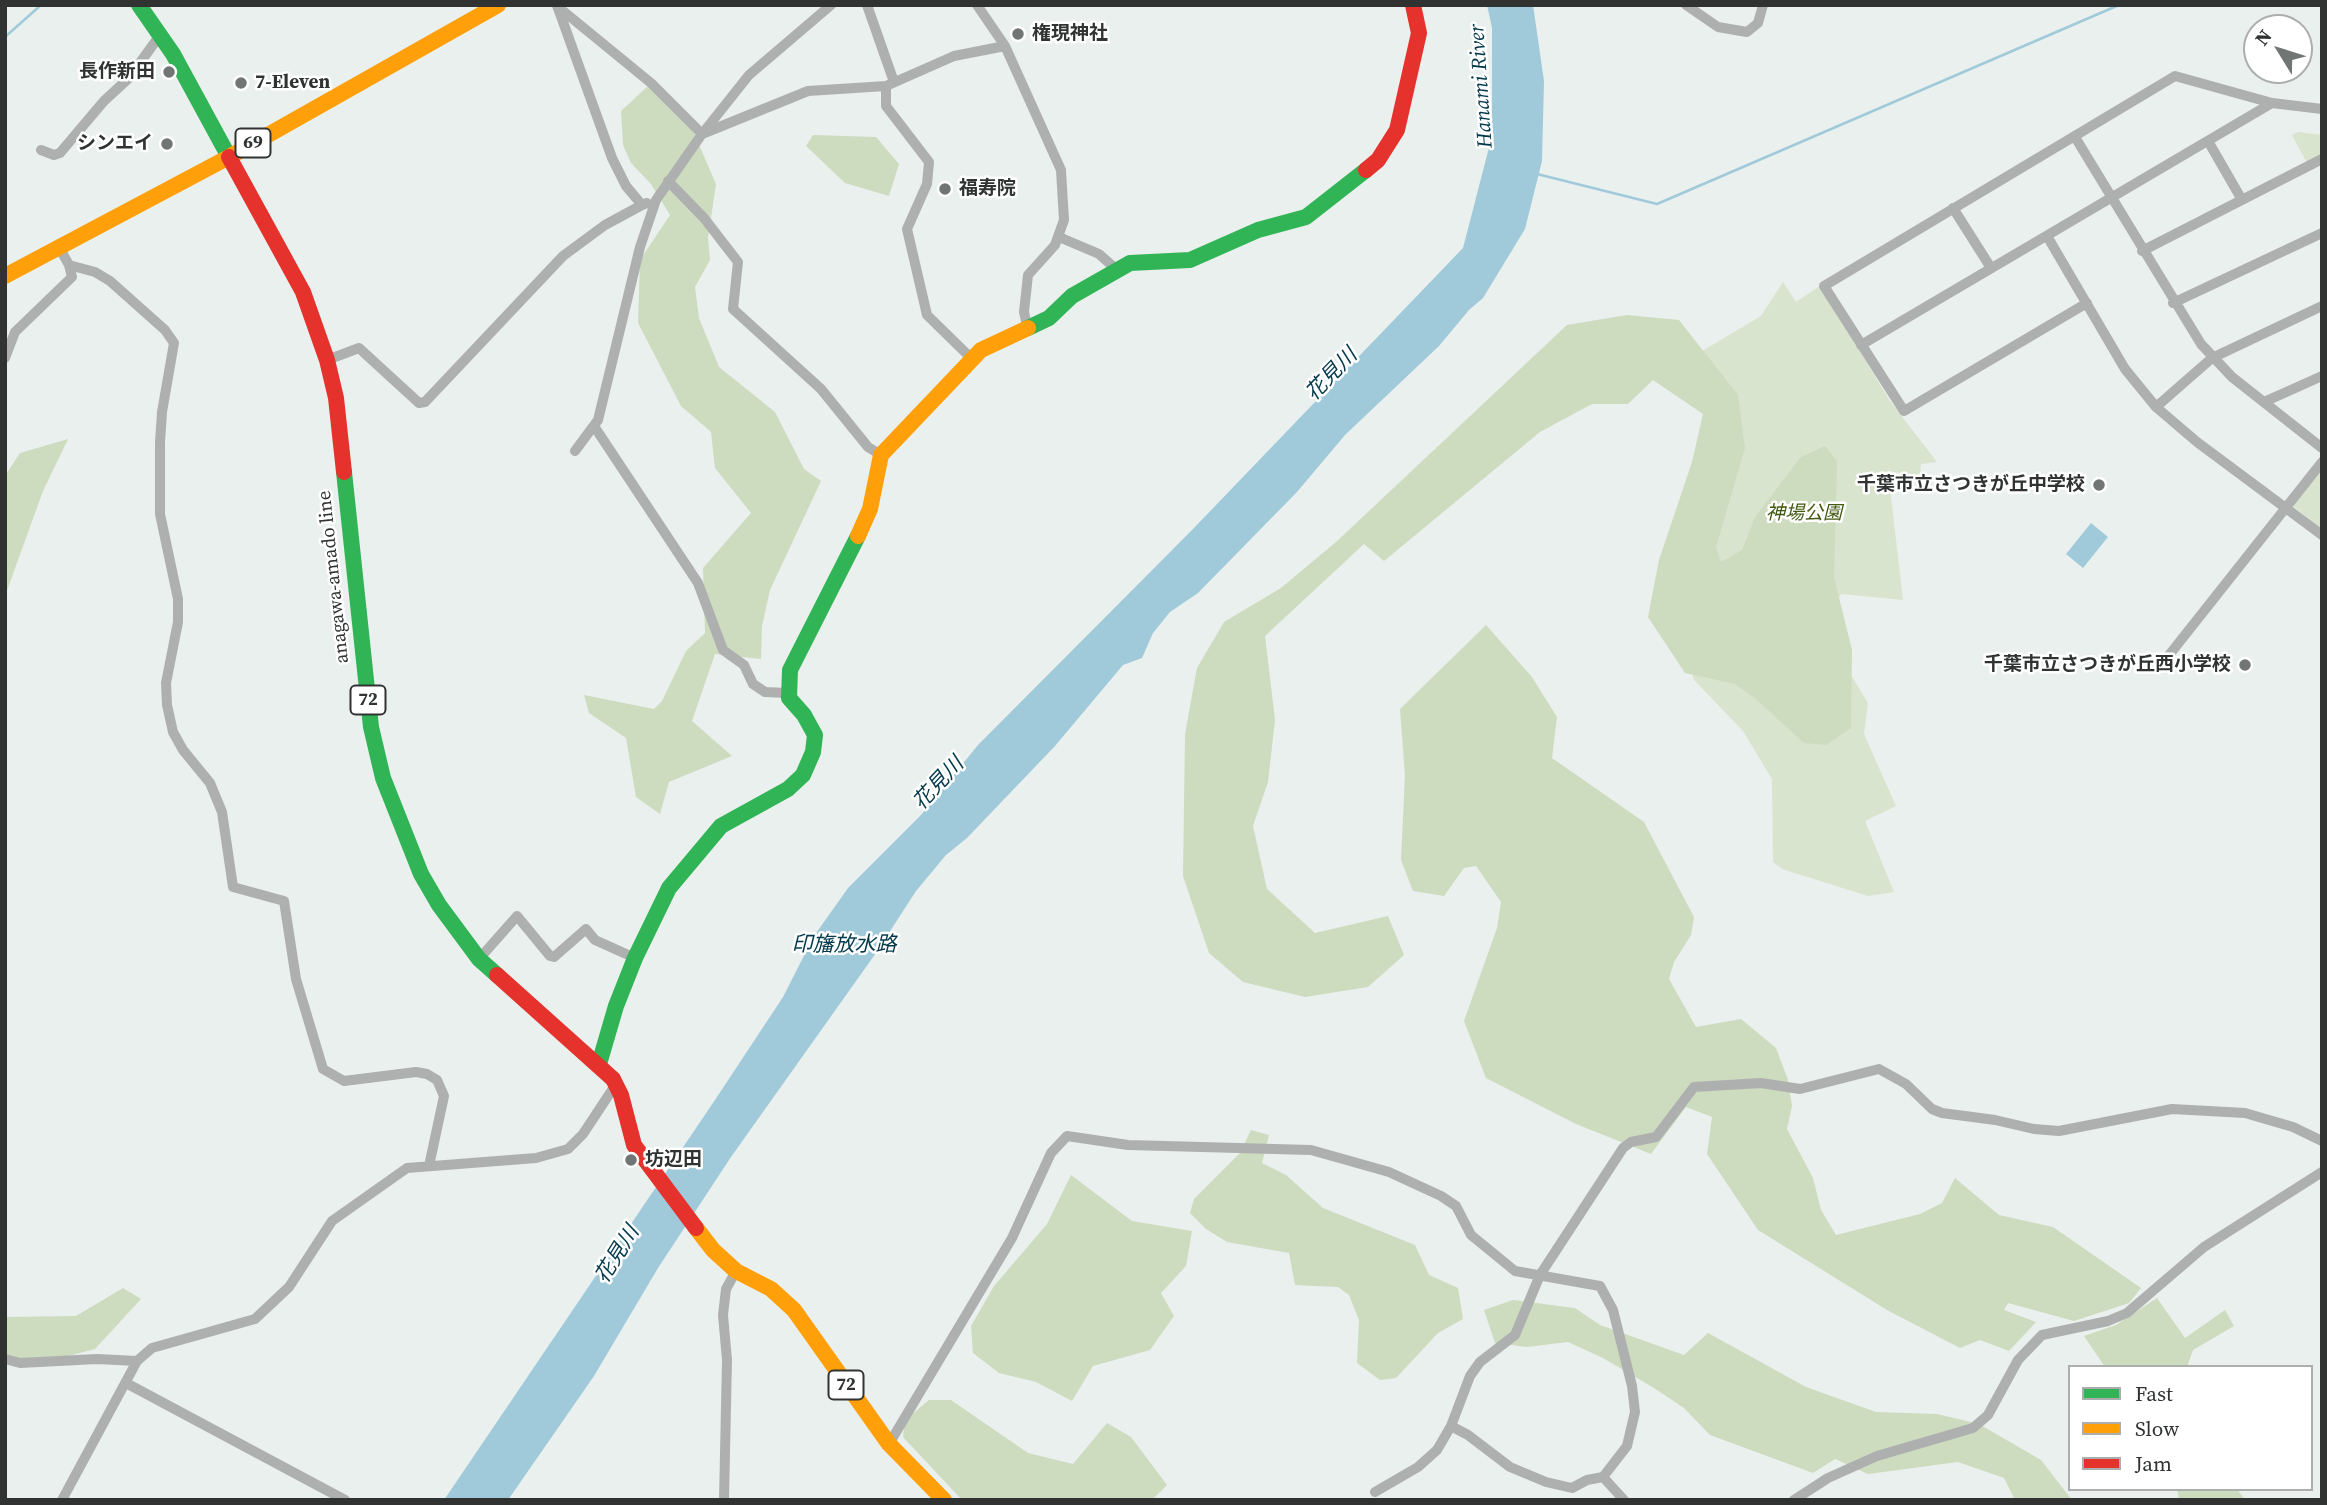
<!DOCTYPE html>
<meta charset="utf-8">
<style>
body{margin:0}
#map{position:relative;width:2327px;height:1505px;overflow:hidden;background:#eaf0ee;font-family:"Source Serif 4",serif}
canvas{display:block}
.frame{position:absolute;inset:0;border:7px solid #303332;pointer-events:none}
.legend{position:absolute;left:2068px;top:1365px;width:245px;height:126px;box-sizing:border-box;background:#fff;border:2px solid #acadad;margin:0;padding:9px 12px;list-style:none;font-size:21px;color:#303332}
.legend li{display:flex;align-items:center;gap:14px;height:35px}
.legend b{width:35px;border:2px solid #acadad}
.north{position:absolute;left:2243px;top:14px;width:70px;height:70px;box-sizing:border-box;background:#fff;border:2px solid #acadad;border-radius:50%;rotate:308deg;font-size:19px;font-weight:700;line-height:28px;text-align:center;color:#303332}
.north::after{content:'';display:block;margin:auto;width:24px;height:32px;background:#717574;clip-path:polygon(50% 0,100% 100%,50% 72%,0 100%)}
</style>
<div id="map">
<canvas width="2327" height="1505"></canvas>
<div class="frame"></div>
<ul class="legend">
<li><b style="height:9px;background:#30b455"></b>Fast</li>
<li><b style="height:9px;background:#ff9f0a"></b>Slow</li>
<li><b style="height:9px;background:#e5322d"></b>Jam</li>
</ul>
<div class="north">N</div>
</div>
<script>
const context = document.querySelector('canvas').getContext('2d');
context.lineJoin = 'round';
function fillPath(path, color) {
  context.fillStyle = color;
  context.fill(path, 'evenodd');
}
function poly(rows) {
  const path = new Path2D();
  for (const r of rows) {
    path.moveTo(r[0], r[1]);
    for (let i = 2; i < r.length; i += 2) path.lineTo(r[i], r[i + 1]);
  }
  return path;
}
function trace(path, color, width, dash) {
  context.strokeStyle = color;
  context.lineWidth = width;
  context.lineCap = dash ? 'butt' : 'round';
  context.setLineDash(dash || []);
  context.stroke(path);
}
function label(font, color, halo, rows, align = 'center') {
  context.font = font + ' "Source Serif 4","Noto Sans JP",serif';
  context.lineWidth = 5;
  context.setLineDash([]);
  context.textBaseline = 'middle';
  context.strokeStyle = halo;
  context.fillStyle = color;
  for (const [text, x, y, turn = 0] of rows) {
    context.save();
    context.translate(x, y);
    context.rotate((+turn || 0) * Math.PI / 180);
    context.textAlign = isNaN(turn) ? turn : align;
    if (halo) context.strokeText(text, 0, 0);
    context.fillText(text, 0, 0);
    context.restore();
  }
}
fillPath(poly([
 [2298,132,2322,135,2322,155,2307,163,2292,135],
 [1783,282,1796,302,1820,286,1890,401,1937,462,1921,464,1920,476,1888,471,1903,600,1841,594,1822,627,1868,703,1864,734,1896,806,1865,821,1894,892,1868,896,1782,869,1773,862,1772,779,1743,731,1694,680,1679,630,1733,456,1687,360,1761,316],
 [2322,468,2322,529,2294,507,2294,503]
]), '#d8e4ce');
fillPath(poly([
 [648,86,694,133,716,184,708,238,710,260,695,287,699,318,719,367,775,412,804,469,821,481,770,590,762,626,761,659,715,654,692,721,732,756,669,782,660,814,636,797,626,738,589,713,584,695,654,709,662,701,686,651,705,633,703,568,751,513,715,468,711,432,681,406,638,323,640,260,670,215,651,184,631,163,623,145,621,111],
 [813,135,876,137,899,164,889,196,845,183,806,146],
 [1627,315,1679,320,1738,395,1745,448,1716,547,1721,562,1742,550,1755,517,1801,457,1825,446,1837,461,1834,577,1852,650,1851,728,1826,745,1804,743,1755,698,1735,684,1685,673,1648,617,1659,560,1692,462,1703,414,1653,380,1628,404,1592,404,1540,432,1384,561,1364,544,1265,636,1275,720,1268,782,1253,826,1267,889,1315,933,1388,916,1404,955,1368,987,1305,997,1243,982,1209,953,1183,876,1185,734,1197,668,1224,622,1281,588,1336,542,1567,325],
 [68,439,43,491,5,596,5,476,20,453],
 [1486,625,1532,677,1557,717,1552,758,1644,822,1694,917,1691,935,1674,962,1669,979,1696,1027,1741,1019,1776,1048,1788,1080,1792,1106,1787,1129,1813,1178,1821,1210,1836,1235,1920,1214,1942,1203,1955,1178,1999,1215,2053,1227,2141,1288,2129,1303,2074,1321,2008,1303,2004,1310,2036,1322,2009,1351,1980,1340,1960,1348,1887,1310,1758,1230,1707,1154,1712,1117,1686,1107,1651,1154,1576,1124,1486,1078,1464,1021,1497,928,1501,902,1476,866,1464,868,1444,896,1413,891,1401,860,1405,775,1400,709],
 [1251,1130,1269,1135,1262,1163,1286,1175,1323,1208,1415,1245,1429,1275,1458,1288,1463,1319,1438,1333,1396,1378,1380,1380,1357,1363,1359,1320,1349,1295,1338,1287,1295,1285,1289,1253,1227,1242,1206,1229,1190,1213,1194,1199,1240,1153],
 [1071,1175,1132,1221,1192,1231,1186,1266,1161,1293,1174,1316,1150,1350,1093,1366,1072,1401,1036,1382,999,1373,973,1353,971,1326,994,1286,1047,1224],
 [123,1288,141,1299,95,1349,45,1362,5,1357,5,1317,76,1316],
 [2157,1298,2185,1338,2225,1310,2234,1326,2193,1350,2187,1367,2105,1367,2084,1336,2116,1325],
 [1513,1300,1575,1308,1600,1325,1684,1355,1708,1333,1806,1387,1876,1412,1937,1414,1979,1424,2041,1460,2072,1500,2015,1500,2004,1478,1958,1462,1868,1474,1835,1459,1813,1473,1710,1435,1684,1408,1654,1388,1603,1358,1568,1342,1527,1347,1495,1343,1484,1310],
 [929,1400,951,1400,1028,1453,1073,1464,1107,1423,1131,1437,1167,1485,1152,1500,962,1500,903,1437,905,1420],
 [2177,1489,2237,1489,2245,1500,2179,1500]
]), '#cddbbf');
fillPath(poly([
 [1487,5,1533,5,1544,81,1542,161,1525,229,1483,298,1469,310,1439,346,1345,435,1297,492,1198,593,1170,612,1153,633,1142,658,1123,665,1055,746,967,838,946,855,916,891,876,953,731,1157,658,1268,594,1376,508,1500,444,1500,715,1100,783,997,814,936,848,888,921,815,978,745,1192,530,1463,248,1492,136,1492,28],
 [2091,523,2108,537,2083,568,2066,554]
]), '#a0cada');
trace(poly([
 [5,37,41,5],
 [1537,174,1657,204,2119,5],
 [5,1498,8,1500]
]), '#a0cada', 2.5);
trace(poly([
 [867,5,894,82],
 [977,5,1005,46,1061,170,1064,220,1055,245,1028,275,1024,312,1027,326],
 [1686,5,1718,27,1747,32,1758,23,1763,5],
 [557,6,651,83,702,134,808,91,886,86],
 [558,8,612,158,626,186,642,205,647,203],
 [2075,137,2201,344,2232,377,2322,448],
 [2208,141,2242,200],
 [41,150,54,155,60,153,104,101,129,78,160,35],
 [668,181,704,218,738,262,733,309,821,389,868,447,881,455],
 [1953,208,1991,268],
 [2047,236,2125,369,2156,407,2197,442,2322,535],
 [1059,237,1099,254,1117,270],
 [59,247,69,265,95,272,110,281,165,330,174,343,162,412,160,442,160,514,178,599,178,622,166,683,167,705,173,732,183,750,210,783,222,812,233,887,284,901,296,979,323,1069,344,1081,416,1072,427,1074,437,1080,444,1096,429,1166],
 [2142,251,2322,159],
 [2087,303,1904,411,1824,286,2175,76,2272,103,2322,109],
 [2173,303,2322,233],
 [1861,345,2272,103],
 [5,358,15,332,72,277,69,265],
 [971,358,927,315,907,229,927,184,929,162,886,106,886,86,954,56,1005,46],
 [327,360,359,348,419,403,425,402,563,256,605,225,642,205],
 [2264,402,2322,376],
 [2156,407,2212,358,2322,306],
 [594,426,698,583,723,650,744,665,753,684,765,692,787,693],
 [575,451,598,420,640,247,656,200,702,134,749,75,831,5],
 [2162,664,2322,462],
 [479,959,517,916,550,956,554,957,586,929,595,940,635,958],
 [5,1359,20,1363,97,1359,137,1361],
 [126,1383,345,1500],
 [889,1444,1012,1238,1051,1153,1067,1136,1128,1145,1311,1150,1389,1172,1441,1196,1456,1206,1471,1235,1515,1271,1600,1286,1613,1310,1632,1386,1635,1412,1627,1446,1603,1477,1587,1480,1572,1488,1546,1482,1510,1467,1468,1435,1451,1426],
 [1603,1477,1624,1500],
 [1375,1492,1418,1467,1437,1450,1451,1426,1470,1376,1480,1362,1515,1335,1540,1275,1623,1148,1631,1142,1656,1137,1694,1087,1761,1083,1800,1089,1879,1069,1906,1084,1932,1109,1942,1113,1995,1120,2034,1129,2059,1131,2172,1109,2245,1113,2293,1127,2322,1141],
 [62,1500,137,1361,152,1348,255,1319,289,1287,332,1221,407,1168,536,1158,568,1149,583,1134,616,1084],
 [724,1500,727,1360,723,1315,726,1289,736,1271],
 [1794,1500,1828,1478,1877,1456,1973,1428,1988,1415,2018,1360,2042,1335,2108,1321,2127,1313,2204,1247,2322,1172]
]), '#aeb0b0', 10);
trace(poly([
 [139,5,173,54,229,157],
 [1028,328,1049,318,1072,296,1130,263,1190,260,1258,230,1306,217,1366,170],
 [344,472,371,727,383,778,421,874,439,905,479,959,497,975],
 [599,1064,616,1006,635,958,669,888,721,826,788,789,803,775,813,752,815,735,804,715,789,698,790,670,858,536]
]), '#30b455', 16);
trace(poly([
 [5,276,229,157,498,5],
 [858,536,870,509,881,455,981,350,1028,328],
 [696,1228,713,1250,736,1271,771,1289,794,1310,889,1444,944,1500]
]), '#ff9f0a', 16);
trace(poly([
 [229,157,303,292,327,360,336,398,344,472],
 [1366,170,1378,160,1397,130,1419,33,1413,5],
 [497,975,613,1079,621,1095,634,1145,696,1228]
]), '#e5322d', 16);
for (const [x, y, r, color] of [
 [1018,34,7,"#717574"],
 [169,72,7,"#717574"],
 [241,83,7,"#717574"],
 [167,144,7,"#717574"],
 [945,189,7,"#717574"],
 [2099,485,7,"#717574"],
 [2245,665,7,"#717574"],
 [631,1160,7,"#717574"]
]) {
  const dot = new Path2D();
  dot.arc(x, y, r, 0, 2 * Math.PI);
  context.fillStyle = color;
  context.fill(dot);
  trace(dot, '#fff', 2.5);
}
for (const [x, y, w] of [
 [253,143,35],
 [368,700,35],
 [846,1385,35]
]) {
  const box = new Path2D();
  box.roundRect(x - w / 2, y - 14.5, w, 29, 5);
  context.fillStyle = '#fff';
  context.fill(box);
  trace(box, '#303332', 2);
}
label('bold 18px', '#303332', null, [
 ["69",253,143],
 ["72",368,700],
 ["72",846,1385]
]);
label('bold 19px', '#303332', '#fff', [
 ["権現神社",1032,34],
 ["長作新田",155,72,"right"],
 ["7-Eleven",255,83],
 ["シンエイ",153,144,"right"],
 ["福寿院",959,189],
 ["千葉市立さつきが丘中学校",2085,485,"right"],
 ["千葉市立さつきが丘西小学校",2231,665,"right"],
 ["坊辺田",645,1160]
], 'left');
label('italic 19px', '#435a11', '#fff', [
 ["神場公園",1804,514]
]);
label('19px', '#303332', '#fff', [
 ["anagawa-amado line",334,577,-96]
]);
label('italic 21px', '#03394b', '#fff', [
 ["Hanami River",1482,86,-94],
 ["花見川",1332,375,-46],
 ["花見川",939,784,-47],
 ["印旛放水路",844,946],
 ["花見川",618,1255,-58]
]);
</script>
